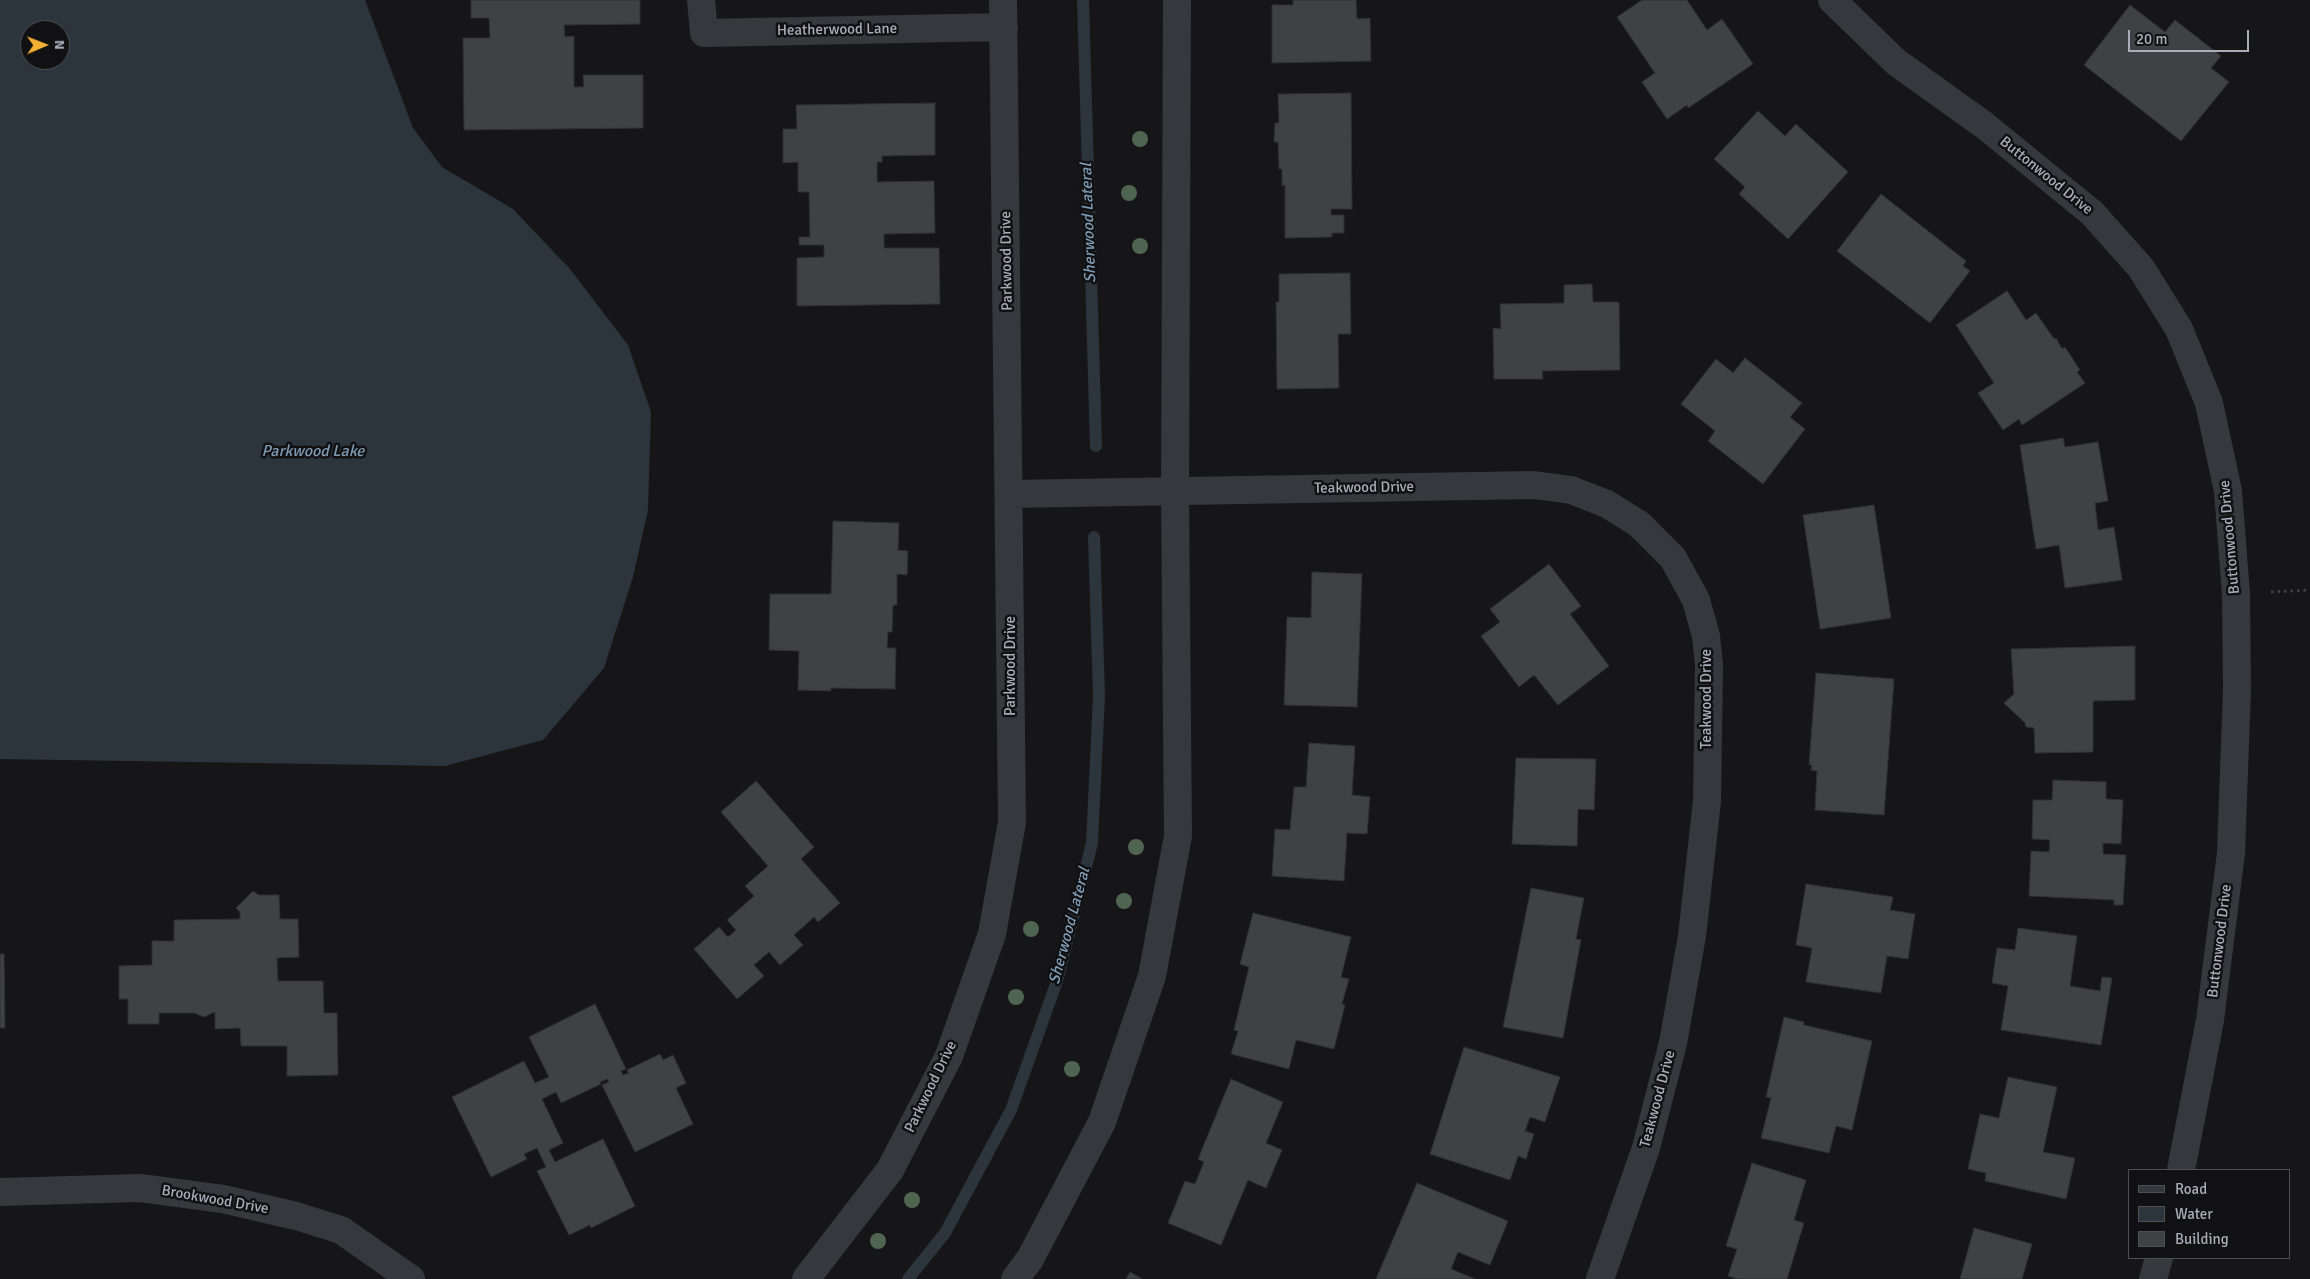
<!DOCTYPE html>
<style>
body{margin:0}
#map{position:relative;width:2310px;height:1279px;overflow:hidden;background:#161618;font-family:Signika,sans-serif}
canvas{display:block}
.legend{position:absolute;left:2128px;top:1169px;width:162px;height:90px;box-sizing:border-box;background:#111113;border:1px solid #4d4f55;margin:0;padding:6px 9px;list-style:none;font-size:15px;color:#a8adb8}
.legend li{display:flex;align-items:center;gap:10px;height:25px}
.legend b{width:25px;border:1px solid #4d4f55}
.north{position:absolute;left:20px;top:20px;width:50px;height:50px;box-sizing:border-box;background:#111113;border:1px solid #4d4f55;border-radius:50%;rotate:89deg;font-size:14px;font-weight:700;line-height:20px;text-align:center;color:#a8adb8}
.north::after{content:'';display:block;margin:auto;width:18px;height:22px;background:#f2b134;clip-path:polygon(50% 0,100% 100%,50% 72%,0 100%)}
.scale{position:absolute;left:2128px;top:30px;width:121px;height:22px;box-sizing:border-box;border:2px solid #a8adb8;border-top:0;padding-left:6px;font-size:15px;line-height:18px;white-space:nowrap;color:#a8adb8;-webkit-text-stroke:4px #111113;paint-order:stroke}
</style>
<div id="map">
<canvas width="2310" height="1279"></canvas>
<ul class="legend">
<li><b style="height:6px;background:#37383d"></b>Road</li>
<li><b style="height:14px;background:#2c353c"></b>Water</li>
<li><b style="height:14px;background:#404145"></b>Building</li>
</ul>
<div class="north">N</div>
<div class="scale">20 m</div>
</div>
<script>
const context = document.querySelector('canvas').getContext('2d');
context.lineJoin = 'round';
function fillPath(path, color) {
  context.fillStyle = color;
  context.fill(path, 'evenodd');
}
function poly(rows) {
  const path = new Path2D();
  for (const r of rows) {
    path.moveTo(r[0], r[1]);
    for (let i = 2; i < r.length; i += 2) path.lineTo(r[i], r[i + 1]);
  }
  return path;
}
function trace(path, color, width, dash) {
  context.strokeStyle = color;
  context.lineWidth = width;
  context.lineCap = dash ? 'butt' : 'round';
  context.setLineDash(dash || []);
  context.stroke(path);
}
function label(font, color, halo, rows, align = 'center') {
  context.font = font + ' Signika,sans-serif';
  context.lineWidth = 5;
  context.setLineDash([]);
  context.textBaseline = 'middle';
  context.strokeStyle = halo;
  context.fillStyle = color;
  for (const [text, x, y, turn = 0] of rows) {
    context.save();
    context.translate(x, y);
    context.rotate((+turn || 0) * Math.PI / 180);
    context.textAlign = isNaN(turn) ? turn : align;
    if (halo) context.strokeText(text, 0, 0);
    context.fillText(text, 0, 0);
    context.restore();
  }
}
fillPath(poly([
 [0,0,365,0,413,128,442,167,513,209,570,269,628,345,651,412,648,510,633,577,604,668,543,740,445,766,0,759],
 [30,30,60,30,60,60,30,60]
]), '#2c353c');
trace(poly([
 [1083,0,1096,446],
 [908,1279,945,1233,1011,1110,1057,981,1092,843,1099,696,1094,537]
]), '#2c353c', 12);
const building = poly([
 [471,0,640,0,640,24,564,25,565,37,574,36,574,87,584,87,583,75,643,75,643,128,464,130,463,38,490,38,489,18,471,18,471,0],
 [1293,0,1356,0,1357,19,1370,18,1371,61,1272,63,1272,5,1293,5,1293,0],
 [1642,0,1687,0,1707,30,1722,19,1753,64,1688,108,1687,105,1667,119,1642,82,1655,73,1617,17,1642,0],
 [2130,5,2165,32,2175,20,2221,56,2211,68,2229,82,2181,141,2084,65,2130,5],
 [1351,93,1352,209,1331,209,1331,215,1344,215,1344,233,1332,233,1332,237,1285,238,1285,185,1282,186,1282,169,1279,169,1278,142,1274,142,1275,123,1279,123,1278,94,1351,93],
 [935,103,935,155,882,156,882,162,877,162,877,182,934,181,935,233,884,234,884,248,939,248,940,304,797,306,797,258,824,257,824,245,799,245,799,237,810,237,809,192,798,192,798,162,783,163,783,129,797,129,796,105,935,103],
 [1758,111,1785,136,1796,124,1848,172,1788,239,1739,194,1745,187,1714,159,1758,111],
 [1881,194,1966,261,1963,266,1970,271,1930,323,1837,251,1881,194],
 [1350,273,1351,334,1338,334,1339,388,1277,389,1276,302,1279,302,1279,274,1350,273],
 [1592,284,1593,302,1619,302,1620,370,1542,371,1543,379,1494,379,1493,328,1501,329,1500,304,1564,303,1564,285,1592,284],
 [2007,291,2026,320,2036,313,2054,339,2056,338,2062,349,2065,347,2080,370,2077,372,2085,383,2022,425,2019,419,2003,430,1978,393,1994,383,1956,325,2007,291],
 [1745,358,1802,403,1790,417,1805,429,1763,484,1708,441,1715,431,1681,404,1716,359,1733,373,1745,358],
 [2063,438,2065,447,2098,442,2108,501,2095,503,2098,530,2114,527,2122,580,2065,588,2059,545,2036,549,2020,445,2063,438],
 [1874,505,1891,618,1820,629,1803,515,1874,505],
 [833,521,899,523,898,550,908,551,907,575,897,574,897,605,893,605,892,632,888,632,887,648,896,648,895,689,831,688,831,691,798,690,799,651,769,650,770,594,831,594,833,521],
 [1549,564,1581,606,1570,614,1609,666,1558,705,1534,675,1519,687,1481,636,1500,622,1490,609,1549,564],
 [1312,572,1362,574,1357,707,1284,705,1287,617,1311,618,1312,572],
 [2135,646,2135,700,2093,701,2093,752,2035,753,2034,728,2026,727,2025,723,2004,703,2014,694,2011,649,2135,646],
 [1816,673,1894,679,1884,815,1815,810,1817,771,1811,770,1812,765,1809,765,1816,673],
 [1309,743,1355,746,1352,795,1370,797,1367,834,1347,833,1344,881,1272,876,1275,829,1290,830,1294,787,1306,787,1309,743],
 [1516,758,1596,759,1594,810,1578,809,1577,846,1512,844,1516,758],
 [2053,780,2106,782,2106,799,2123,800,2121,844,2103,843,2103,854,2126,855,2123,905,2114,905,2114,900,2029,896,2031,851,2049,852,2050,840,2032,839,2033,800,2052,800,2053,780],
 [756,781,814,847,801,859,840,903,818,922,814,917,794,935,803,945,780,965,769,952,754,965,764,976,737,999,694,949,719,927,728,937,736,930,727,920,754,896,745,886,768,866,721,812,756,781],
 [1806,884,1893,897,1890,910,1915,914,1908,959,1887,956,1881,993,1806,982,1812,948,1796,945,1806,884],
 [1531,888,1584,898,1576,939,1581,940,1563,1038,1503,1027,1531,888],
 [253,891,259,895,279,895,280,919,298,919,299,957,277,958,278,981,323,981,324,1013,337,1013,338,1075,287,1076,287,1046,241,1046,240,1028,215,1029,215,1012,204,1017,194,1013,159,1013,159,1024,128,1024,128,999,119,999,119,966,152,965,152,941,174,941,174,920,240,919,240,912,236,908,253,891],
 [1253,913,1351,937,1341,977,1349,979,1342,1004,1345,1005,1334,1049,1296,1040,1289,1069,1231,1054,1238,1031,1234,1030,1249,967,1240,964,1253,913],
 [2018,928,2077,936,2070,986,2100,991,2102,977,2112,978,2101,1045,2001,1030,2008,986,1992,983,1997,948,2015,950,2018,928],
 [0,954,4,954,5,1028,0,1028,0,954],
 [595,1004,626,1069,621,1071,623,1075,629,1073,627,1070,660,1054,663,1060,673,1055,686,1083,676,1088,693,1124,635,1152,602,1085,609,1082,607,1079,600,1082,601,1084,561,1103,556,1092,542,1099,563,1143,549,1150,555,1162,603,1139,635,1206,591,1228,590,1225,569,1235,537,1171,546,1167,537,1148,524,1154,527,1159,491,1177,452,1097,524,1061,535,1083,549,1077,529,1037,595,1004],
 [1784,1017,1804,1022,1804,1025,1872,1041,1852,1130,1836,1126,1829,1153,1761,1138,1771,1098,1766,1097,1784,1017],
 [1464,1047,1560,1077,1545,1122,1530,1117,1525,1131,1534,1134,1526,1159,1518,1156,1510,1180,1430,1154,1464,1047],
 [2008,1077,2057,1087,2043,1152,2075,1158,2066,1199,1985,1181,1986,1173,1968,1169,1980,1114,1999,1118,2008,1077],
 [1231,1079,1283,1102,1266,1143,1282,1150,1266,1188,1248,1180,1221,1245,1168,1223,1185,1181,1195,1184,1204,1162,1198,1159,1231,1079],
 [1752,1163,1806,1180,1794,1220,1804,1223,1787,1279,1737,1279,1728,1276,1737,1249,1726,1246,1752,1163],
 [1417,1183,1508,1221,1490,1265,1458,1252,1451,1269,1475,1279,1376,1279,1417,1183],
 [1974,1228,2032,1244,2022,1279,1960,1279,1974,1228],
 [1130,1272,1142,1279,1126,1279,1130,1272]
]);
fillPath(building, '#404145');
trace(building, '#303034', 1);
trace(poly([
 [2271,592,2310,590]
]), '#3d3f44', 3, [2.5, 4]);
trace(poly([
 [701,0,704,33,1004,27],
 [1832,0,1896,62,1984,125,2092,213,2141,268,2179,329,2209,403,2228,491,2236,594,2237,689,2231,853,2210,1020,2181,1170],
 [1010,494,1534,485,1571,490,1607,504,1639,524,1673,558,1696,600,1706,636,1709,665,1707,801,1692,936,1673,1043,1646,1148,1600,1279],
 [0,1192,140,1188,223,1199,296,1216,341,1230,411,1279],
 [806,1279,890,1170,949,1056,992,934,1012,822,1003,0],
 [1015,1279,1030,1259,1102,1122,1152,976,1178,836,1175,492,1177,0],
 [2153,1279,2159,1258]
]), '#37383d', 28);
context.fillStyle = '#506452';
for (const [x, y] of [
 [1140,139],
 [1129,193],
 [1140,246],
 [1136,847],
 [1124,901],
 [1031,929],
 [1016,997],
 [1072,1069],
 [912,1200],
 [878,1241]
]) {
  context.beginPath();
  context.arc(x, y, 8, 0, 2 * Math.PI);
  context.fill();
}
label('15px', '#a8adb8', '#111113', [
 ["Heatherwood Lane",837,30,-1],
 ["Buttonwood Drive",2046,176,39],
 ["Parkwood Drive",1007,261,-91],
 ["Teakwood Drive",1364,488,-1],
 ["Buttonwood Drive",2230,537,-95],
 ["Parkwood Drive",1011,666,-90],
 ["Teakwood Drive",1707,699,-90],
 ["Buttonwood Drive",2220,941,-83],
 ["Parkwood Drive",931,1087,-64],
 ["Teakwood Drive",1658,1099,-75],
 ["Brookwood Drive",215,1200,10]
]);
label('italic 16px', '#7f9bb3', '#111113', [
 ["Sherwood Lateral",1089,223,-92],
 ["Parkwood Lake",313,452],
 ["Sherwood Lateral",1070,926,-75]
]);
</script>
